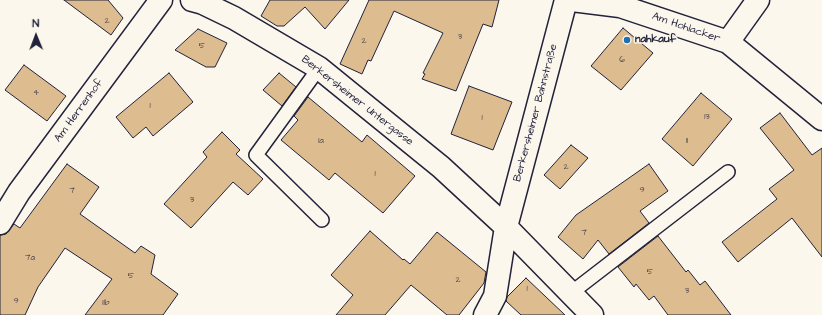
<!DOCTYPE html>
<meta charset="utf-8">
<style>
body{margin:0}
#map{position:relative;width:822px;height:315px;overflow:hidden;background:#fbf7ec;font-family:"Architects Daughter",sans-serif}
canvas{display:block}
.north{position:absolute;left:16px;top:16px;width:40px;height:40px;-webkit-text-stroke:3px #fbf7ec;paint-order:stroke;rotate:359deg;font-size:11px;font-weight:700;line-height:16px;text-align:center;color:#22223b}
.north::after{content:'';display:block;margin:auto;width:14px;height:18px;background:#22223b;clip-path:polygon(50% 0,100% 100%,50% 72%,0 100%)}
</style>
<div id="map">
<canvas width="822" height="315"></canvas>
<div class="north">N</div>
</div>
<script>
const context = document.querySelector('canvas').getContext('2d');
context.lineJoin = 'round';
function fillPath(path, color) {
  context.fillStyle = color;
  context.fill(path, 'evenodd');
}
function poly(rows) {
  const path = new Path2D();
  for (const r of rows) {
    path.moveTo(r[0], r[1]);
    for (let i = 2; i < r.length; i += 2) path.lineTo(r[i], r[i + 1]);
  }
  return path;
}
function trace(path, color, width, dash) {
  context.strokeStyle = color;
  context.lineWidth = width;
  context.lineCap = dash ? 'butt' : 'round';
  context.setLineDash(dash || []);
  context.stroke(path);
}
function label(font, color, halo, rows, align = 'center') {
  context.font = font + ' "Architects Daughter",sans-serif';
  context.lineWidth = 3;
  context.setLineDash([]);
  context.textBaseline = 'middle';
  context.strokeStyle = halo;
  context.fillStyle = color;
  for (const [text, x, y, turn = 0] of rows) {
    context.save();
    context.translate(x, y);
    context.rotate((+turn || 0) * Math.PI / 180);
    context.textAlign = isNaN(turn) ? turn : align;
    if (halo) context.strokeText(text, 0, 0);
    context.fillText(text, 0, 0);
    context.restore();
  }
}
const building = poly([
 [64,0,108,0,123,18,111,35,64,0],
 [270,0,349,0,325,29,305,7,284,26,277,26,261,16,270,0],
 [369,0,499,0,492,27,483,24,456,91,422,79,425,74,423,73,443,33,394,11,371,61,368,60,362,74,340,64,369,0],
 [623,28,653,53,621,90,591,66,623,28],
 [198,29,227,43,215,67,206,67,175,50,198,29],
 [24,65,66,96,47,121,5,90,24,65],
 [169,73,193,102,153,136,146,127,133,138,116,117,169,73],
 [279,73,296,87,282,106,263,90,279,73],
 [469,86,512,102,493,150,451,134,469,86],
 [701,93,732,119,693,166,662,139,701,93],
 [308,97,362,142,367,135,415,176,383,213,335,173,329,180,281,140,298,120,294,116,308,97],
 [780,113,812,155,822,148,822,257,792,218,738,262,722,242,777,199,769,189,794,170,760,128,780,113],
 [222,132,240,150,236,154,263,179,248,195,233,182,191,228,164,204,207,157,203,152,222,132],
 [571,145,588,158,560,189,544,175,571,145],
 [67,164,99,187,80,214,135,253,141,246,155,255,151,274,178,294,163,315,85,315,112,279,65,248,38,287,25,315,0,315,0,235,6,234,14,224,20,228,67,164],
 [649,164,668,191,640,211,649,223,609,254,598,240,583,259,558,237,576,215,649,164],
 [370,231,403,260,404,259,410,264,437,232,486,272,484,283,459,315,447,315,411,285,385,315,336,315,353,295,331,275,370,231],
 [658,236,686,272,688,270,700,285,705,281,731,315,668,315,654,296,649,300,636,284,634,287,618,267,658,236],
 [526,278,565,315,521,315,506,301,507,297,526,278]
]);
fillPath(building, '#ddbc8f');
trace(building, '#22223b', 1);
const lane = poly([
 [319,68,256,155,322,220],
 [571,293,728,172]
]);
const street = poly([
 [192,0,203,3,234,18,319,68,441,167,506,227,592,315],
 [572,0,620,6,728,42,822,119],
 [728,42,758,0],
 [0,223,19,192,161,0],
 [485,315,495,296,506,227,566,0]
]);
trace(lane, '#22223b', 16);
trace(street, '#22223b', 25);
trace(lane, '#fbf7ec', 13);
trace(street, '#fbf7ec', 22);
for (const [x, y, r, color] of [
 [627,40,4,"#1f6fb2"]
]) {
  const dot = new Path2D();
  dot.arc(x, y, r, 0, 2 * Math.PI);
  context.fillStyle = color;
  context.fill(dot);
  trace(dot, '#fbf7ec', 1.5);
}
label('9px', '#514850', null, [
 ["2",107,21],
 ["3",460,37],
 ["2",364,41],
 ["5",202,46],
 ["6",622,60],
 ["4",36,93],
 ["1",150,106],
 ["13",707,117],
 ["1",482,118],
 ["1a",321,141],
 ["11",687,141],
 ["2",566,167],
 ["1",375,174],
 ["9",642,190],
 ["7",72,191],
 ["3",192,200],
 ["7",584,233],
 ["7a",30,258],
 ["5",650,272],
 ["5",131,276],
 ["2",458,280],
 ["1",527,289],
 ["3",687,291],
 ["9",16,301],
 ["11b",106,303]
]);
label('11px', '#22223b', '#fbf7ec', [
 ["Am Hohlacker",686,28,19],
 ["Berkersheimer Untergasse",357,101,38],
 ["Am Herrenhof",79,111,-54],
 ["Berkersheimer Bahnstraße",536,113,-75]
]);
label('bold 11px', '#22223b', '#fbf7ec', [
 ["nahkauf",635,40]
], 'left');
</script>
